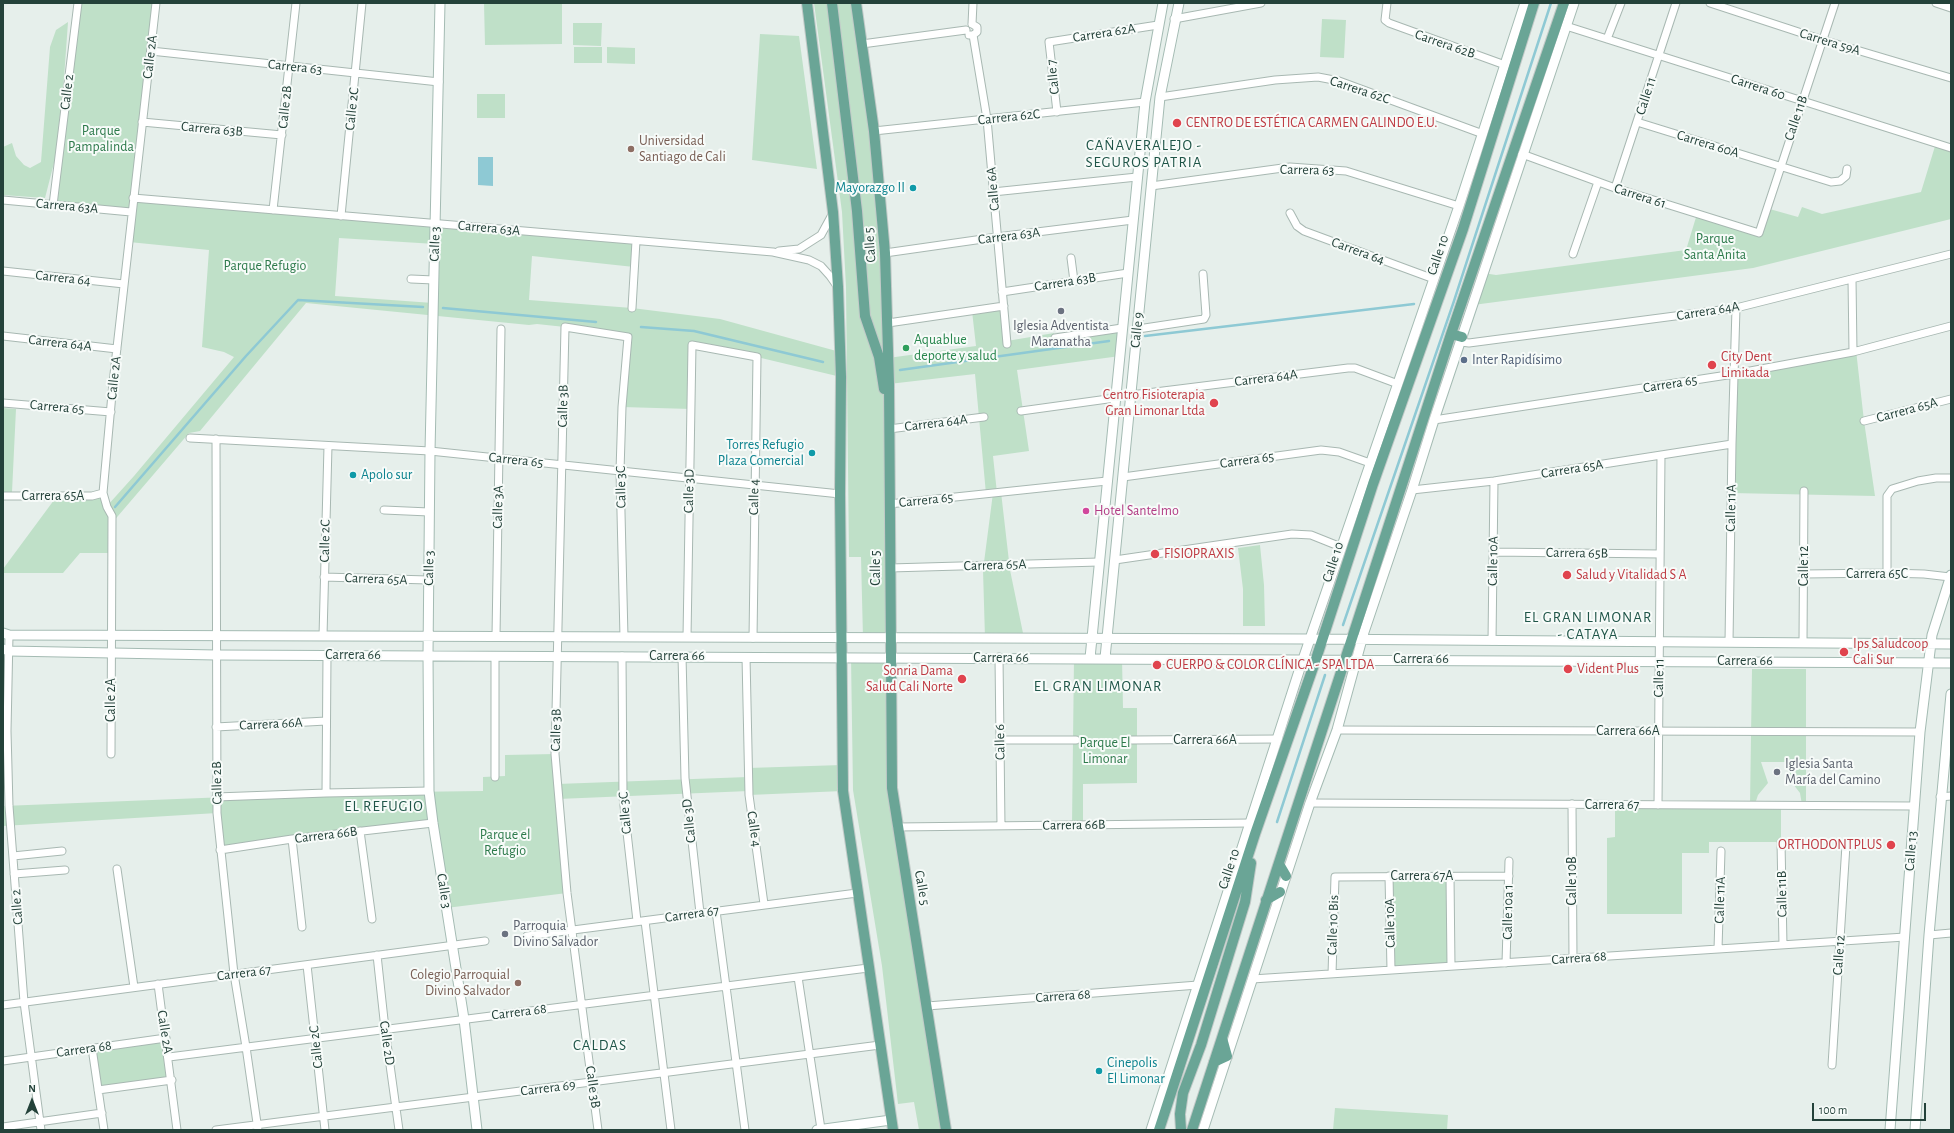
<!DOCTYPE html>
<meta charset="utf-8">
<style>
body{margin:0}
#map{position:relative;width:1954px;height:1133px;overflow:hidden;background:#e6efeb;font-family:"Alegreya Sans",sans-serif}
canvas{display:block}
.frame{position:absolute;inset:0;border:4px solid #24423a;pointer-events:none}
.north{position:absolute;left:12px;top:1081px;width:40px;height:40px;-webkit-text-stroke:3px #f7fbf9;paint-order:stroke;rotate:0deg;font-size:11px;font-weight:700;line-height:16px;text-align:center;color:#24423a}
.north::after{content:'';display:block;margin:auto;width:14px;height:18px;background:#24423a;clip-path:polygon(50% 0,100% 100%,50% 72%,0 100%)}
.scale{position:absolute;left:1812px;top:1103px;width:114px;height:18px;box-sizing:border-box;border:2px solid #24423a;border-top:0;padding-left:5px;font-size:12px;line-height:14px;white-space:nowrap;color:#24423a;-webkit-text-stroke:3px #f7fbf9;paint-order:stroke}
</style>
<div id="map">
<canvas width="1954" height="1133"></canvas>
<div class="frame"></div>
<div class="north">N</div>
<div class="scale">100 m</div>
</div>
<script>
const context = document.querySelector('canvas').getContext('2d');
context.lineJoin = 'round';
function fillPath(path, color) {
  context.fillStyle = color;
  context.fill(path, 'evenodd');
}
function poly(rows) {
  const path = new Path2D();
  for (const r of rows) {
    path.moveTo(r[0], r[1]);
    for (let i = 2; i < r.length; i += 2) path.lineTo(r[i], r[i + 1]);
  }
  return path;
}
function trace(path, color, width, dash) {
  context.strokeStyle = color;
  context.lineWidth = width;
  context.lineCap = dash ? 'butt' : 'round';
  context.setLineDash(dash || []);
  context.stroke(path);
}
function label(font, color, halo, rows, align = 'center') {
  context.font = font + ' "Alegreya Sans",sans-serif';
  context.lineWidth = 4;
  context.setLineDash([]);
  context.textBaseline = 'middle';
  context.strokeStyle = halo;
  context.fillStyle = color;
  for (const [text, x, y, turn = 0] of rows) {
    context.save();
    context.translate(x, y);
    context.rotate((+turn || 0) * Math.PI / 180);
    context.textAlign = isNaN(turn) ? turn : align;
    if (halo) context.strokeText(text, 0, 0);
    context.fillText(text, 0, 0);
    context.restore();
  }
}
fillPath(poly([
 [78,3,156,3,133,198,636,241,634,267,532,256,529,300,632,308,720,319,840,352,841,377,757,357,692,345,691,409,622,407,628,337,565,327,537,324,529,325,306,303,200,431,189,433,112,523,111,553,80,553,63,573,3,573,3,569,57,496,103,493,107,506,134,476,234,357,224,352,202,347,209,250,129,242,131,212,53,205],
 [339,238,435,244,433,303,335,296],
 [484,3,562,3,562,44,485,45],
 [814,3,856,3,874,131,888,358,976,346,972,311,1004,306,1007,341,1054,333,1055,338,1122,328,1120,356,1017,370,1029,451,993,456,997,493,1001,492,1010,570,1024,638,985,638,983,570,993,493,986,494,975,374,889,384,890,638,863,638,861,557,849,557,846,287,842,212],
 [1322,19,1346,20,1344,58,1320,57],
 [68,22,64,78,55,159,45,198,3,195,3,147,12,143,16,156,24,165,30,168,41,162,50,47,56,30],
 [573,23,602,23,601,46,573,45],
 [760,34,799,36,817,169,752,160],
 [574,47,602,47,602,63,574,63],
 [607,47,635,48,635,64,607,63],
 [477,94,505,94,505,118,477,118],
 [1936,143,1951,148,1951,219,1753,268,1473,305,1483,273,1496,275,1686,250,1697,214,1759,233,1766,208,1798,217,1802,207,1822,214,1921,192],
 [1856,350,1864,421,1875,496,1731,493,1734,374],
 [3,408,16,409,12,492,3,492],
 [1260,545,1264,585,1265,626,1243,626,1243,589,1238,548],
 [851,657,890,657,892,788,946,1130,919,1130,914,1102,898,1104,882,966,853,790],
 [1074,658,1122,658,1123,708,1137,708,1137,783,1083,784,1083,825,1072,825],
 [1752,669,1806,669,1806,805,1802,805,1800,793,1793,784,1785,762,1761,762,1768,783,1758,795,1755,804,1781,804,1781,842,1709,842,1709,853,1682,853,1682,914,1607,914,1607,838,1615,837,1615,805,1750,805],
 [555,754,557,784,748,777,748,768,842,765,843,791,749,795,749,791,558,799,567,893,446,908,433,823,220,850,217,813,3,826,3,806,326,793,483,791,483,777,505,776,505,755],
 [1389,876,1450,876,1451,966,1391,970],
 [166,1038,172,1080,98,1090,92,1048],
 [1335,1108,1448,1115,1447,1130,1333,1130]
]), '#bfe0c8');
fillPath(poly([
 [478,157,493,157,493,186,478,185]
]), '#8ec9d4');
trace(poly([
 [443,308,596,322],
 [641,327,694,331,823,362],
 [1145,336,1414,304],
 [900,370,1109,341],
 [115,507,246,356,298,300,423,307],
 [1343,625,1454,301,1551,3],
 [1277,822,1325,675]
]), '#8ec9d4', 2.5);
const street = poly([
 [1387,3,1385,20,1389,23,1505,65],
 [1710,3,1823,40,1951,78],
 [1936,3,1951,8],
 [1174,19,1261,3],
 [972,24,973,3],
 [1566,26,1951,148],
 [969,35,973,35,977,32,977,27,972,24],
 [973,35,987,119,1007,344],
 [1607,39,1621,3],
 [862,44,966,30],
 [151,51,439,82],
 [1160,97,1275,80,1318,77,1339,81,1483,134],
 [1057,112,1049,42,1158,25],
 [142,122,282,135],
 [1637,122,1831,182,1840,181,1846,176,1847,169],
 [874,131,1145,102],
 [1522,154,1615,188,1759,233,1835,3],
 [1151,186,1290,167,1346,171,1459,206],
 [1615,188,1676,3],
 [993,192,1137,177],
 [133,198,773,252,809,260,821,266,830,276,837,286],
 [3,200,131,212],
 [53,205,78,3],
 [273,210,296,3],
 [1290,213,1297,226,1304,231,1434,279],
 [341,216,362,3],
 [779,251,799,249,821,235,833,213],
 [885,253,997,237,1133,220],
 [1573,254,1598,182],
 [1071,258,1074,281],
 [3,271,124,284],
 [411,279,434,280],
 [1852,279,1853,352],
 [1002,292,1128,273],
 [632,308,636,241],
 [888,323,1004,306],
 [1138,329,1204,319,1206,315,1203,274],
 [3,336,117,349],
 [1055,338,1122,328],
 [1461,342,1469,343,1736,308,1951,254],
 [1131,395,1348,368,1355,368,1398,384],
 [3,403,111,412],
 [1021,411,1115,398],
 [1434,420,1734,374,1853,352,1951,326],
 [1864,421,1951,399],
 [889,429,984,417],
 [190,438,430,451,840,494],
 [216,439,217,813,234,974,246,1047,258,1130],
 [1123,477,1321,450,1339,452,1370,463],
 [1412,490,1494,481,1732,444],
 [3,496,92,496,103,493],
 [889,504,1107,481],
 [384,510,429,512],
 [1493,552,1660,554],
 [1115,560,1292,534,1311,535,1341,547],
 [890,568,1099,562],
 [1887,573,1887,496,1892,489,1918,481,1936,478,1951,478],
 [1804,574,1887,573,1924,574,1950,577],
 [324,577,428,580],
 [9,635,7,731,9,806,24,1002,41,1130],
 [323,636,328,446],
 [496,636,501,329],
 [687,637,692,345,757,357,753,638],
 [1492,641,1494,481],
 [1729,642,1732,444,1736,308],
 [1803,642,1804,491],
 [622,656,623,797,637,921],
 [682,656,685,778,700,913],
 [746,657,749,795,764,904],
 [999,657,1001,826],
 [216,727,326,721],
 [1337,730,1920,732],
 [1000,740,1076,740],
 [1132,740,1278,739],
 [111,754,112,516,107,507,103,493,113,383,156,3],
 [495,777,495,656],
 [326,793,327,655],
 [216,797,326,793,429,791],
 [1940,797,1951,796],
 [1310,803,1914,806],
 [1572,804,1573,959],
 [1658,805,1661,455],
 [897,827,1250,823],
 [360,831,372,919],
 [292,839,302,927],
 [1781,842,1783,945],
 [220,850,292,839,433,823],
 [13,856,62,851],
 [117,869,134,987],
 [14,874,65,870],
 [1389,876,1391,970],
 [1450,876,1451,966],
 [716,911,745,1130],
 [645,921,671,1130],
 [1929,935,1951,933],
 [527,936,857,893],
 [1718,949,1721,851],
 [377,955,385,1029,399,1130],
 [1506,963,1509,861],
 [307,965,325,1130],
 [1332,974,1335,877,1509,876],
 [798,977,821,1129],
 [1252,979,1905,937],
 [158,984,177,1130],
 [3,1005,485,941],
 [927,1006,1198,985],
 [92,1048,104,1130],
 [169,1057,868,968],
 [3,1061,166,1038],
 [1832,1065,1846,845],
 [98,1090,172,1080],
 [3,1127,102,1113],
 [216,1130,880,1045],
 [598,1130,567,893,555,754,565,327,628,337,622,407,620,471,624,637]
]);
const secondary = poly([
 [440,3,430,451,428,655,429,791,433,823,464,1019,477,1130],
 [3,633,9,635,1311,639,1951,644],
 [3,649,9,651,216,655,1951,663],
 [1090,658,1145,102,1163,3],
 [1105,658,1160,97,1179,3],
 [817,1130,891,1120],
 [1151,1130,1300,668,1459,206,1525,3],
 [1203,1130,1310,803,1337,730,1364,632,1412,490,1434,420,1574,3],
 [1890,1130,1920,732,1932,635,1951,575],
 [1915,1130,1929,935,1951,694]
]);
const primary = poly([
 [807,3,833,212,838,287,841,377,840,494,843,791,893,1130],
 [832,3,857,211,865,316,879,357,884,389],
 [856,3,874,131,885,253,889,384,892,788,946,1130],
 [1451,334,1462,337],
 [1279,864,1286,876],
 [1266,900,1280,892],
 [1214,1062,1227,1056,1222,1038],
 [1159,1130,1255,834,1316,659,1373,484,1463,229,1534,3],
 [1181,1130,1180,1114,1183,1093,1201,1045,1245,902,1251,863],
 [1192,1130,1451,334,1564,3]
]);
trace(street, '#a8b8b2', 9);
trace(secondary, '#a4bbb3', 11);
trace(primary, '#c2cac8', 12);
trace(street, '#fff', 7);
trace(secondary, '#fff', 9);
trace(primary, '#6aa596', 10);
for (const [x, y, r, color] of [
 [1177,123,5,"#e0444e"],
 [631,149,4,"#8d6e63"],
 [913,188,4,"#0f9aa8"],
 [1061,311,4,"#6b7280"],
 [906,348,4,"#2e9e5b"],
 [1464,360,4,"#5c6f8a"],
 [1712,365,5,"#e0444e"],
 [1214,403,5,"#e0444e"],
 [812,453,4,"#0f9aa8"],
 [353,475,4,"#0f9aa8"],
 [1086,511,4,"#d1479c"],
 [1155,554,5,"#e0444e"],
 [1567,575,5,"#e0444e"],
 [1844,652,5,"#e0444e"],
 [1157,665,5,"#e0444e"],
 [1568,669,5,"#e0444e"],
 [962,679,5,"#e0444e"],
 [1777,772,4,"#6b7280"],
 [1891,845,5,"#e0444e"],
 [505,934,4,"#6b7280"],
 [518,983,4,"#8d6e63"],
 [1099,1071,4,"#0f9aa8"]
]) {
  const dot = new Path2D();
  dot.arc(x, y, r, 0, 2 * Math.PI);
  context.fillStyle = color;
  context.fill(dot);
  trace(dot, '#f7fbf9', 1.5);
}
label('14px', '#24423a', '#f7fbf9', [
 ["Carrera 62A",1104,33,-9],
 ["Carrera 59A",1830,42,17],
 ["Carrera 62B",1445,44,19],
 ["Calle 2A",150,57,-83],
 ["Carrera 63",295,67,6],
 ["Calle 7",1053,77,-96],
 ["Carrera 60",1758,87,18],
 ["Carrera 62C",1360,90,18],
 ["Calle 2",67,92,-83],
 ["Calle 11",1646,96,-72],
 ["Calle 2B",285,107,-84],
 ["Calle 2C",352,109,-84],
 ["Carrera 62C",1009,117,-6],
 ["Calle 11B",1796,118,-71],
 ["Carrera 63B",212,129,5],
 ["Carrera 60A",1708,144,17],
 ["Carrera 63",1307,170,1],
 ["Calle 6A",993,189,-95],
 ["Carrera 61",1640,196,18],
 ["Carrera 63A",67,206,5],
 ["Carrera 63A",489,228,5],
 ["Carrera 63A",1009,236,-7],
 ["Calle 3",435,244,-88],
 ["Calle 5",870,245,-94],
 ["Carrera 64",1358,251,20],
 ["Calle 10",1438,255,-71],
 ["Carrera 64",63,278,6],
 ["Carrera 63B",1065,282,-9],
 ["Carrera 64A",1708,311,-9],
 ["Calle 9",1137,330,-84],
 ["Carrera 64A",60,343,6],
 ["Calle 2A",114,378,-84],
 ["Carrera 64A",1266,378,-7],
 ["Carrera 65",1670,384,-9],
 ["Calle 3B",563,406,-89],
 ["Carrera 65",57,407,5],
 ["Carrera 65A",1907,410,-15],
 ["Carrera 64A",936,423,-7],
 ["Carrera 65",516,460,6],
 ["Carrera 65",1247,460,-8],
 ["Carrera 65A",1572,469,-9],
 ["Calle 3C",621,487,-91],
 ["Calle 3D",689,491,-89],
 ["Carrera 65A",53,496],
 ["Calle 4",754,497,-89],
 ["Carrera 65",926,500,-6],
 ["Calle 3A",498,507,-89],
 ["Calle 11A",1731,508,-89],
 ["Calle 2C",325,541,-89],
 ["Carrera 65B",1577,553,1],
 ["Calle 10A",1493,561,-89],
 ["Calle 10",1333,562,-72],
 ["Carrera 65A",995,565,-2],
 ["Calle 12",1804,566,-90],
 ["Calle 3",429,568,-89],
 ["Calle 5",876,568,-90],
 ["Carrera 65C",1877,574],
 ["Carrera 65A",376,579,2],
 ["Carrera 66",353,655],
 ["Carrera 66",677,656],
 ["Carrera 66",1001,658],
 ["Carrera 66",1421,659],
 ["Carrera 66",1745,661],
 ["Calle 11",1659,678,-89],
 ["Calle 2A",111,700,-90],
 ["Carrera 66A",271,724,-3],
 ["Calle 3B",556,730,-89],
 ["Carrera 66A",1628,731],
 ["Carrera 66A",1205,740],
 ["Calle 6",1000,742,-91],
 ["Calle 2B",217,783,-91],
 ["Carrera 67",1612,805],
 ["Calle 3C",625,813,-95],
 ["Calle 3D",689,821,-96],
 ["Carrera 66B",1074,825,-1],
 ["Calle 4",754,829,82],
 ["Carrera 66B",326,835,-7],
 ["Calle 13",1911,851,-86],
 ["Calle 10",1229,869,-72],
 ["Carrera 67A",1422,876],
 ["Calle 10B",1572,881,-90],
 ["Calle 5",922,888,80],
 ["Calle 3",444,891,81],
 ["Calle 11B",1782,894,-91],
 ["Calle 11A",1720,900,-88],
 ["Calle 2",17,907,-94],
 ["Calle 10a 1",1508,912,-89],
 ["Carrera 67",692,914,-8],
 ["Calle 10A",1390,923,-91],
 ["Calle 10 Bis",1333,925,-88],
 ["Calle 12",1839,955,-86],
 ["Carrera 68",1579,958,-4],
 ["Carrera 67",244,973,-7],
 ["Carrera 68",1063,996,-4],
 ["Carrera 68",519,1012,-7],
 ["Calle 2A",165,1032,81],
 ["Calle 2D",387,1043,82],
 ["Calle 2C",316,1047,-96],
 ["Carrera 68",84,1049,-8],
 ["Calle 3B",593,1087,82],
 ["Carrera 69",548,1088,-7]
]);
label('14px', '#be3a42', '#f7fbf9', [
 ["CENTRO DE ESTÉTICA CARMEN GALINDO E.U.",1186,123],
 ["City Dent",1721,357],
 ["Limitada",1721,373],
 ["Centro Fisioterapia",1205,395,"right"],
 ["Gran Limonar Ltda",1205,411,"right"],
 ["FISIOPRAXIS",1164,554],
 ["Salud y Vitalidad S A",1576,575],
 ["Ips Saludcoop",1853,644],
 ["Cali Sur",1853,660],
 ["CUERPO & COLOR CLÍNICA - SPA LTDA",1166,665],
 ["Vident Plus",1577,669],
 ["Sonria Dama",953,671,"right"],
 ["Salud Cali Norte",953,687,"right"],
 ["ORTHODONTPLUS",1882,845,"right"]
], 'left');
label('14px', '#2d7a4b', '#f7fbf9', [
 ["Parque",101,131],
 ["Pampalinda",101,147],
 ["Parque",1715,239],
 ["Santa Anita",1715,255],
 ["Parque Refugio",265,266],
 ["Parque El",1105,743],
 ["Limonar",1105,759],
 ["Parque el",505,835],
 ["Refugio",505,851]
]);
label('14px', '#785e54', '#f7fbf9', [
 ["Universidad",639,141],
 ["Santiago de Cali",639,157],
 ["Colegio Parroquial",510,975,"right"],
 ["Divino Salvador",510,991,"right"]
], 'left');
label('14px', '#0d838f', '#f7fbf9', [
 ["Mayorazgo II",905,188],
 ["Torres Refugio",804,445],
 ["Plaza Comercial",804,461],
 ["Apolo sur",361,475,"left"],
 ["Cinepolis",1107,1063,"left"],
 ["El Limonar",1107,1079,"left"]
], 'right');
label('14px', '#5b616d', '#f7fbf9', [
 ["Iglesia Adventista",1061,326,"center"],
 ["Maranatha",1061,342,"center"],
 ["Iglesia Santa",1785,764],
 ["María del Camino",1785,780],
 ["Parroquia",513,926],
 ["Divino Salvador",513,942]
], 'left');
label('14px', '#27864d', '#f7fbf9', [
 ["Aquablue",914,340],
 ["deporte y salud",914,356]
], 'left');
label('14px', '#4e5e75', '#f7fbf9', [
 ["Inter Rapidísimo",1472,360]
], 'left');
label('14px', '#b23c85', '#f7fbf9', [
 ["Hotel Santelmo",1094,511]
], 'left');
context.letterSpacing = '1px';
label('15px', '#1f5548', '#f7fbf9', [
 ["CAÑAVERALEJO -",1144,145],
 ["SEGUROS PATRIA",1144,162],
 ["EL GRAN LIMONAR",1588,617],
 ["- CATAYA",1588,634],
 ["EL GRAN LIMONAR",1098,686],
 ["EL REFUGIO",384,806],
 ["CALDAS",600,1045]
]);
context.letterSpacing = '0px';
</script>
